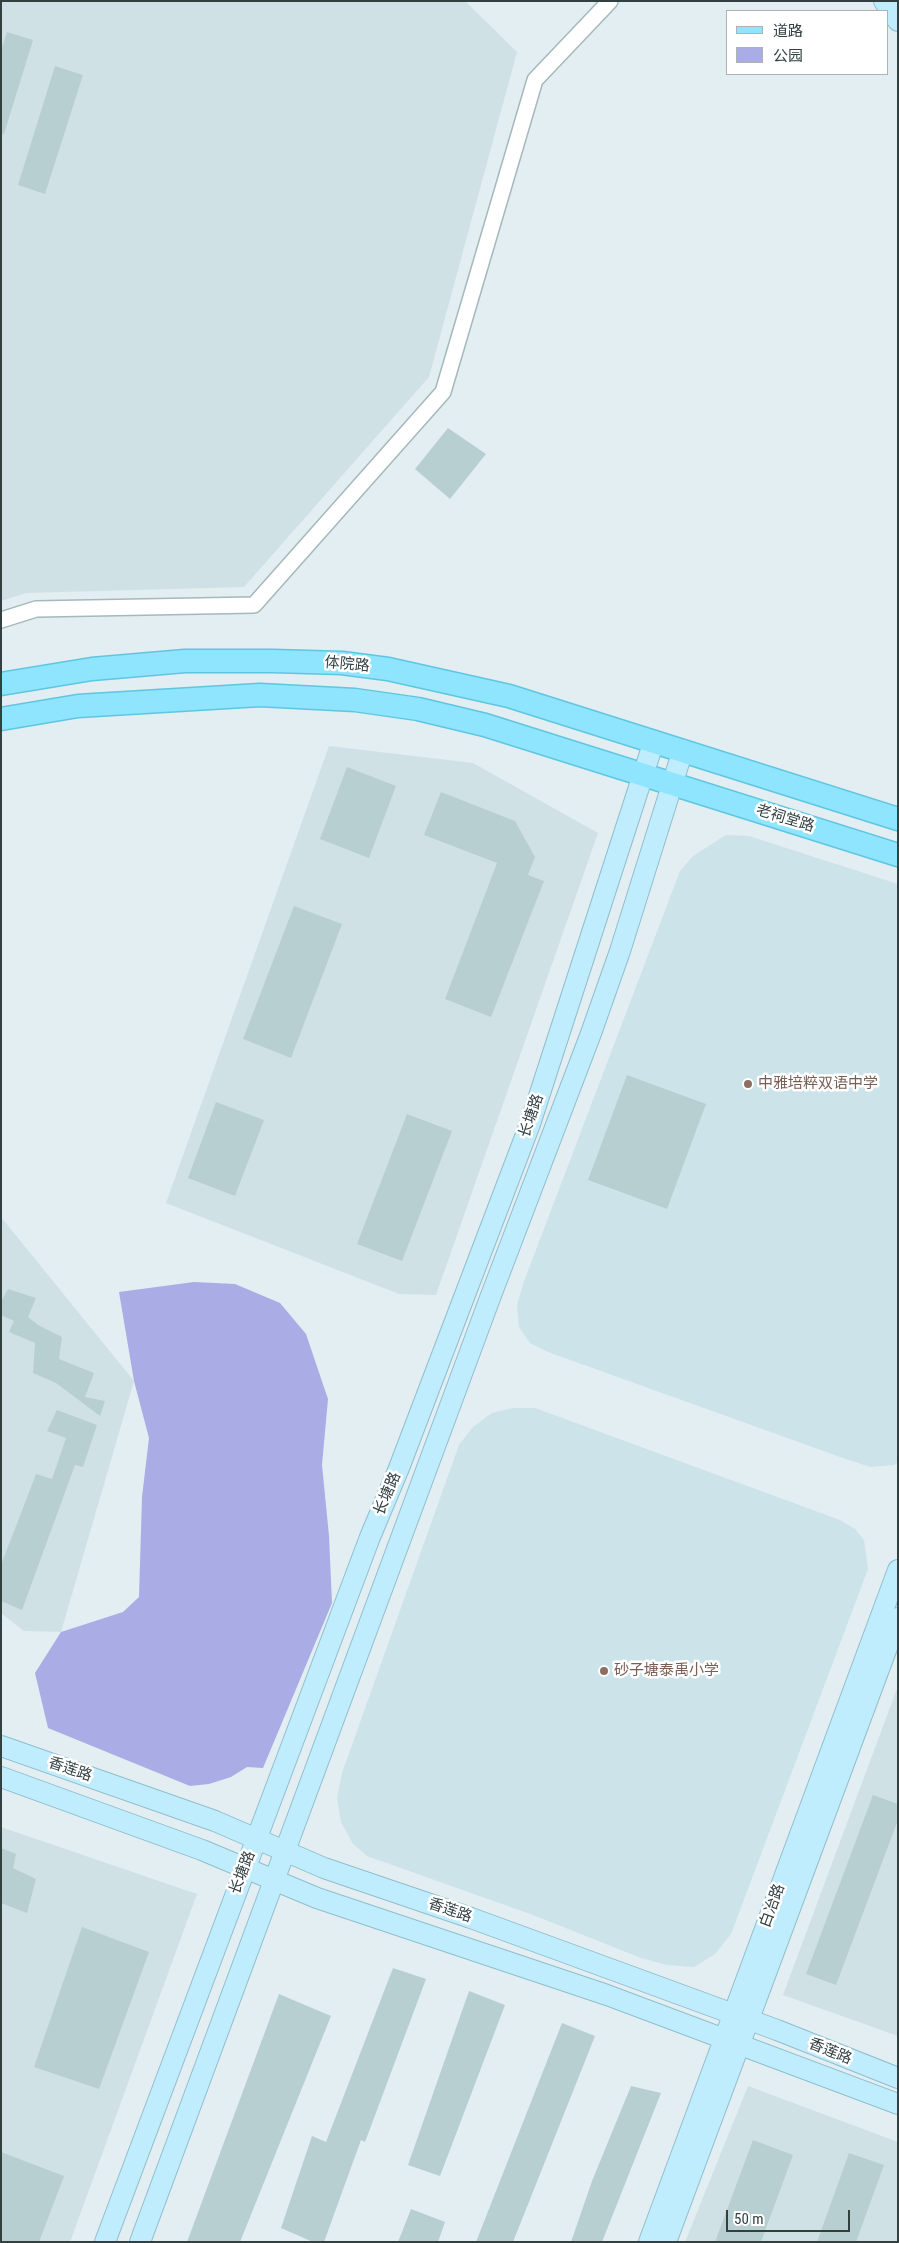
<!DOCTYPE html>
<meta charset="utf-8">
<style>
body{margin:0}
#map{position:relative;width:899px;height:2243px;overflow:hidden;background:#e2eef1;font-family:"Roboto Condensed","Noto Sans SC",sans-serif}
canvas{display:block}
.frame{position:absolute;inset:0;border:2px solid #334042;pointer-events:none}
.legend{position:absolute;left:726px;top:10px;width:162px;height:65px;box-sizing:border-box;background:#fff;border:1px solid #adb3b3;margin:0;padding:6px 9px;list-style:none;font-size:15px;color:#334042}
.legend li{display:flex;align-items:center;gap:10px;height:25px}
.legend b{width:25px;border:1px solid #adb3b3}
.scale{position:absolute;left:726px;top:2210px;width:124px;height:22px;box-sizing:border-box;border:2px solid #334042;border-top:0;padding-left:6px;font-size:15px;line-height:18px;white-space:nowrap;color:#334042;-webkit-text-stroke:4px #fff;paint-order:stroke}
</style>
<div id="map">
<canvas width="899" height="2243"></canvas>
<div class="frame"></div>
<ul class="legend">
<li><b style="height:6px;background:#8fe4fe"></b>道路</li>
<li><b style="height:14px;background:#aaace6"></b>公园</li>
</ul>
<div class="scale">50 m</div>
</div>
<script>
const context = document.querySelector('canvas').getContext('2d');
context.lineJoin = 'round';
function fillPath(path, color) {
  context.fillStyle = color;
  context.fill(path, 'evenodd');
}
function poly(rows) {
  const path = new Path2D();
  for (const r of rows) {
    path.moveTo(r[0], r[1]);
    for (let i = 2; i < r.length; i += 2) path.lineTo(r[i], r[i + 1]);
  }
  return path;
}
function trace(path, color, width, dash) {
  context.strokeStyle = color;
  context.lineWidth = width;
  context.lineCap = dash ? 'butt' : 'round';
  context.setLineDash(dash || []);
  context.stroke(path);
}
function label(font, color, halo, rows, align = 'center') {
  context.font = font + ' "Roboto Condensed","Noto Sans SC",sans-serif';
  context.lineWidth = 5;
  context.setLineDash([]);
  context.textBaseline = 'middle';
  context.strokeStyle = halo;
  context.fillStyle = color;
  for (const [text, x, y, turn = 0] of rows) {
    context.save();
    context.translate(x, y);
    context.rotate((+turn || 0) * Math.PI / 180);
    context.textAlign = isNaN(turn) ? turn : align;
    if (halo) context.strokeText(text, 0, 0);
    context.fillText(text, 0, 0);
    context.restore();
  }
}
fillPath(poly([
 [1,1,465,1,517,52,429,377,244,587,26,593,1,601],
 [329,746,473,763,598,833,436,1295,399,1294,166,1203],
 [1,1217,134,1381,61,1632,24,1631,1,1613],
 [898,1686,898,2036,783,1995],
 [1,1827,197,1894,70,2242,1,2242],
 [748,2086,898,2142,898,2242,685,2242]
]), '#d0e1e5');
fillPath(poly([
 [726,835,749,836,898,884,898,1462,894,1465,870,1467,843,1458,548,1352,530,1343,519,1327,517,1305,523,1284,680,871,693,856],
 [513,1408,535,1408,840,1520,855,1529,864,1540,868,1569,731,1934,715,1954,694,1967,667,1965,641,1958,533,1915,367,1856,353,1844,341,1822,337,1798,342,1773,459,1445,473,1427,492,1413]
]), '#cce3ea');
fillPath(poly([
 [194,1282,235,1284,280,1303,306,1334,328,1399,322,1465,329,1536,332,1603,263,1768,247,1767,231,1777,209,1784,190,1786,48,1728,35,1673,61,1632,123,1612,139,1597,142,1497,149,1438,134,1381,119,1292]
]), '#aaace6');
fillPath(poly([
 [7,32,33,40,4,134,1,134,1,51],
 [55,66,83,75,45,194,18,185],
 [448,428,486,454,450,499,415,469],
 [347,767,396,786,369,858,320,839],
 [441,792,515,821,535,857,528,875,544,881,491,1017,445,999,497,863,424,835],
 [294,906,342,924,291,1058,243,1039],
 [627,1075,706,1104,667,1209,588,1180],
 [216,1102,264,1120,235,1196,188,1178],
 [407,1114,452,1131,402,1261,357,1244],
 [8,1289,36,1298,28,1317,38,1325,62,1337,59,1359,94,1373,85,1397,105,1401,100,1416,56,1383,33,1373,35,1343,9,1332,14,1321,1,1315,1,1302],
 [57,1410,97,1425,83,1467,75,1465,22,1610,1,1601,1,1565,36,1474,52,1479,66,1438,47,1431],
 [873,1795,898,1804,898,1820,836,1985,806,1974],
 [1,1848,16,1854,13,1868,36,1879,27,1913,1,1903],
 [82,1927,149,1952,99,2089,34,2067],
 [393,1968,426,1979,365,2142,361,2140,324,2242,313,2242,281,2228,312,2136,326,2142],
 [469,1991,505,2005,440,2176,408,2165],
 [279,1994,331,2016,240,2242,187,2242],
 [562,2023,595,2036,513,2242,476,2242],
 [631,2086,661,2093,602,2242,571,2242,592,2181],
 [753,2140,793,2155,761,2242,715,2242],
 [1,2152,64,2176,39,2242,1,2242],
 [849,2153,884,2165,856,2242,817,2242],
 [411,2209,445,2222,438,2242,398,2242]
]), '#b8cfd2');
const street = poly([
 [1,620,36,609,254,605,443,392,535,80,610,1]
]);
const secondary = poly([
 [884,1,898,21],
 [1,1746,215,1821,324,1868,471,1918,777,2030,898,2078],
 [1,1777,202,1850,317,1898,607,1995,898,2104],
 [105,2242,370,1537,399,1468,530,1124,654,741],
 [140,2242,490,1298,590,1036,620,951,683,750],
 [649,2242,898,1570],
 [666,2242,898,1618]
]);
const primary = poly([
 [1,684,92,669,185,661,273,661,342,663,388,669,509,696,898,819],
 [1,719,78,706,260,695,355,700,418,709,485,725,898,855]
]);
trace(street, '#a5b8bc', 18);
trace(secondary, '#90bece', 22);
trace(primary, '#5fc6e2', 25);
trace(street, '#fff', 15);
trace(secondary, '#bfedfe', 20);
trace(primary, '#8fe4fe', 22);
for (const [x, y, r, color] of [
 [748,1084,5,"#8d6e63"],
 [604,1671,5,"#8d6e63"]
]) {
  const dot = new Path2D();
  dot.arc(x, y, r, 0, 2 * Math.PI);
  context.fillStyle = color;
  context.fill(dot);
  trace(dot, '#fff', 2);
}
label('15px', '#334042', '#fff', [
 ["体院路",347,665,5],
 ["老祠堂路",785,819,17],
 ["长塘路",532,1116,-71],
 ["长塘路",388,1494,-67],
 ["香莲路",70,1770,19],
 ["长塘路",243,1873,-69],
 ["白冶路",773,1906,-70],
 ["香莲路",450,1911,19],
 ["香莲路",830,2052,22]
]);
label('15px', '#785e54', '#fff', [
 ["中雅培粹双语中学",758,1084],
 ["砂子塘泰禹小学",614,1671]
], 'left');
</script>
